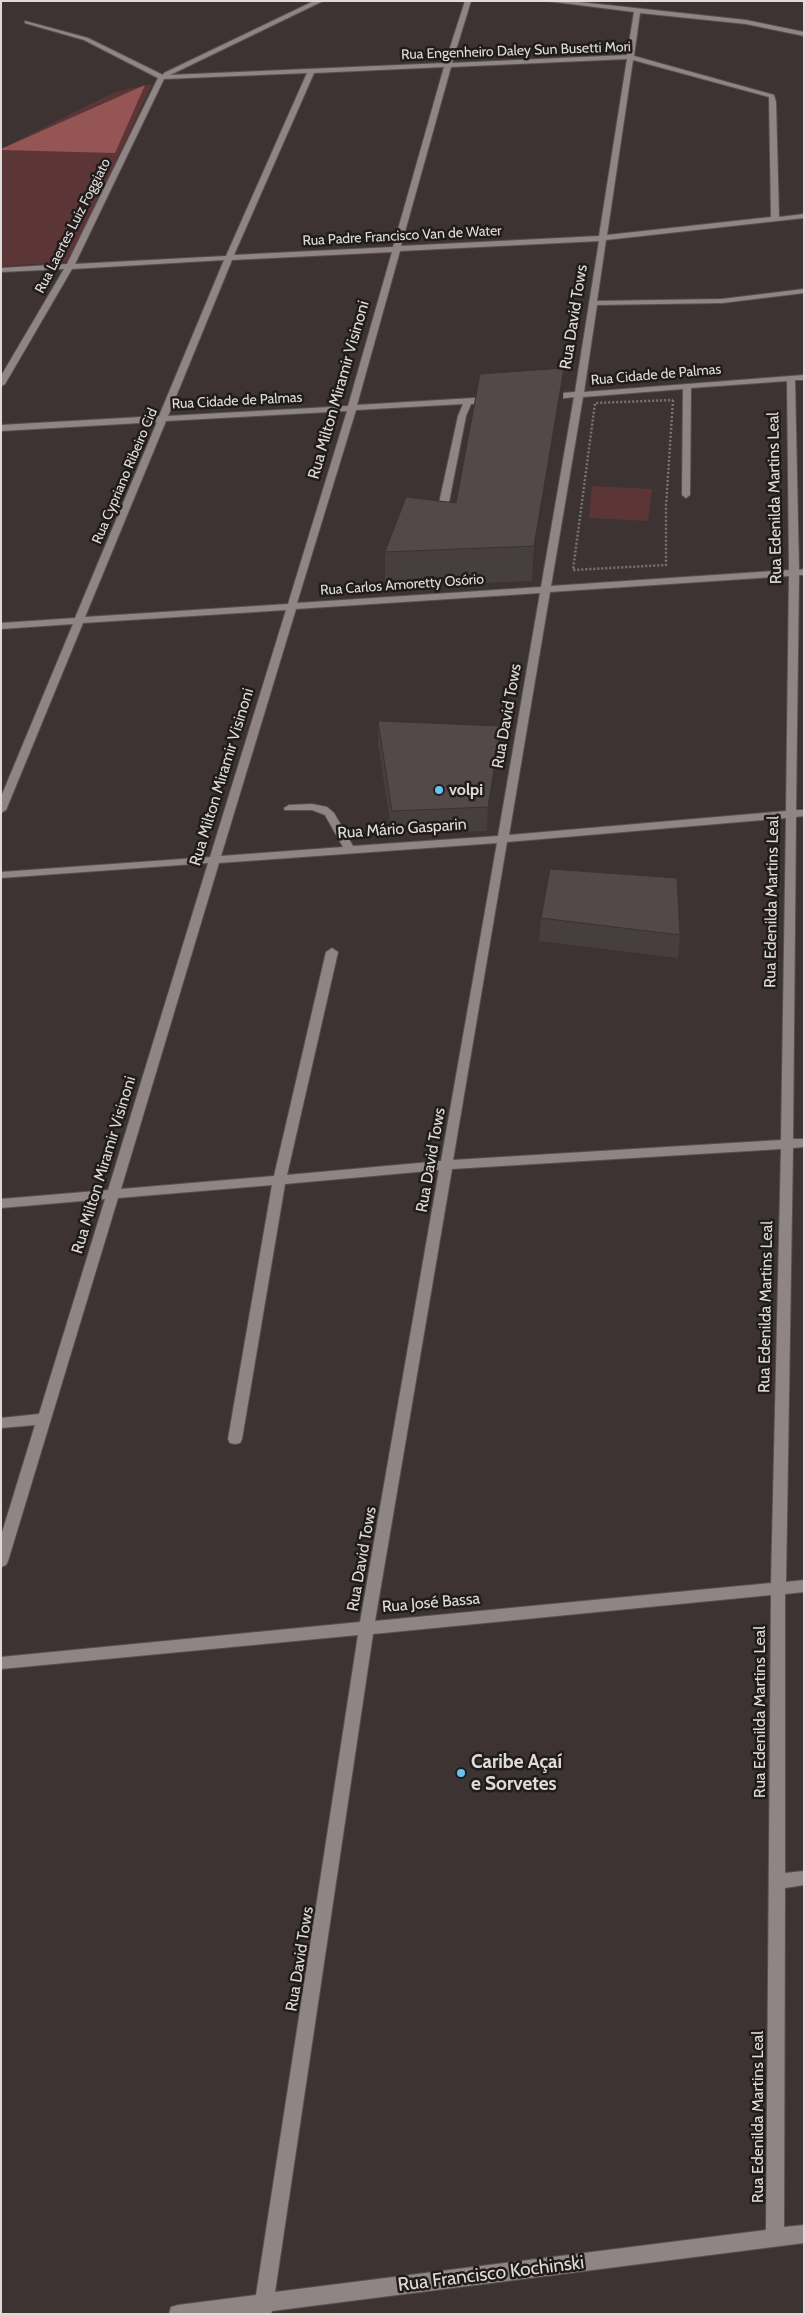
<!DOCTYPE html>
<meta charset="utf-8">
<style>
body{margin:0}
#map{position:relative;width:805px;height:2315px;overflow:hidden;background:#3d3333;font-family:Cabin,sans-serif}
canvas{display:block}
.frame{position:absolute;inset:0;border:2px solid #e1dada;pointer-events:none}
</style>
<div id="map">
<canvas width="805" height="2315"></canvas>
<div class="frame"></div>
</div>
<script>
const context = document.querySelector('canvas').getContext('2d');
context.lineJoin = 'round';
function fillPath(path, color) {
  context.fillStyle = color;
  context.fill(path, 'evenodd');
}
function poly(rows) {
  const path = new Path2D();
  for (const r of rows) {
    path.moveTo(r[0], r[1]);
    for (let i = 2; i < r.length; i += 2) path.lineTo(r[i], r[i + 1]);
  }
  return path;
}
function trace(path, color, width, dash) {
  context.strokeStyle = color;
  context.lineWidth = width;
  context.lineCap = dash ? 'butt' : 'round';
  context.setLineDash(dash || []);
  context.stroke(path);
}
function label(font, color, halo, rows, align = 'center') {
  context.font = font + ' Cabin,sans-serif';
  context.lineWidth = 5;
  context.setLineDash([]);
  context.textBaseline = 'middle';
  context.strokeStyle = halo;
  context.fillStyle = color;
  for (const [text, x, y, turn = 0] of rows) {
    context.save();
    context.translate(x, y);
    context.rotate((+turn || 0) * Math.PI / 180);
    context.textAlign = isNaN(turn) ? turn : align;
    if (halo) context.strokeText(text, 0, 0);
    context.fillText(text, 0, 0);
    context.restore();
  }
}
fillPath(poly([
 [152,84,69,262,1,266,1,149,115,92],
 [592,486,652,489,648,521,589,518]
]), '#5c3636');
fillPath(poly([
 [145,85,115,153,1,150,1,149]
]), '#955555');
const minor = poly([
 [314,1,323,1,170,75,445,63,465,1,471,1,452,63,627,55,634,12,547,1,570,1,746,20,804,32,804,36,746,24,640,13,634,56,774,95,776,102,779,217,804,214,804,218,606,240,597,301,722,299,804,289,804,293,722,303,597,305,584,392,804,375,804,380,795,380,799,570,804,569,804,575,799,575,796,810,804,810,804,816,796,817,793,1139,804,1139,804,1147,793,1148,786,1582,804,1580,804,1592,785,1594,785,1873,804,1871,804,1885,785,1888,784,2227,804,2225,804,2243,272,2311,271,2314,169,2314,171,2307,178,2305,256,2295,358,1635,1,1669,1,1657,360,1622,439,1170,285,1184,242,1439,240,1443,235,1444,230,1443,228,1439,272,1185,118,1198,8,1561,6,1565,1,1567,1,1536,35,1425,1,1428,1,1418,39,1414,105,1199,1,1208,1,1199,108,1190,208,863,1,878,1,872,210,857,286,610,83,623,6,810,1,813,1,797,73,624,1,629,1,623,75,618,157,422,1,431,1,425,159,416,224,260,72,269,5,384,1,386,1,376,64,269,1,272,1,268,67,264,158,78,84,40,25,23,25,21,88,38,163,75,164,73,314,1],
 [627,59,599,236,401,246,451,67,627,59],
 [633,60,769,97,771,217,607,235,633,60],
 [444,67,393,247,234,255,314,73,444,67],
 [307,73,226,256,75,264,164,79,307,73],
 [599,241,575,392,548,394,544,397,548,400,574,397,541,587,297,603,356,410,463,404,458,416,436,517,441,520,446,517,466,416,471,404,490,403,494,400,490,397,357,405,400,251,599,241],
 [392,252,348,406,168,416,232,260,392,252],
 [787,381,789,570,551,586,583,397,683,389,682,495,686,498,690,495,691,388,787,381],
 [347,411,288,604,85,617,166,421,347,411],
 [789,576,786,811,509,835,550,592,789,576],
 [540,593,498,836,353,846,334,813,327,807,312,804,289,805,284,808,285,810,312,810,325,815,343,847,221,856,296,609,540,593],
 [786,818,781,1140,453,1160,507,842,786,818],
 [497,843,441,1161,287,1175,338,952,332,948,326,952,274,1176,121,1189,219,863,497,843],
 [781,1149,771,1583,375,1621,452,1169,781,1149],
 [771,1595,766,2230,275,2292,373,1634,771,1595]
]);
trace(minor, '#595050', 2);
trace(poly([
 [673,400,666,506,666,565,573,570,595,403,673,400]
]), '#7b7373', 2.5, [2, 2]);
fillPath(minor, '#908585');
fillPath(poly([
 [563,401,532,581,385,587,385,552,456,503],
 [378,721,501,726,500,749,487,831,392,834,378,744],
 [541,918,680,935,678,958,539,941]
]), '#473f3f');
fillPath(poly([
 [564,368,563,401,532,581,534,546],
 [501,726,500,749,487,831,488,807]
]), '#3a3333');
const building = poly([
 [564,368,534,546,385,552,406,497,456,503,480,374,564,368],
 [378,721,501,726,488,807,392,811,378,721],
 [550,869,677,878,680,935,541,918,550,869]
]);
fillPath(building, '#534949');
trace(building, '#3a3333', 1);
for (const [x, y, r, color] of [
 [439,790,5,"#67c4ef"],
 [461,1773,5,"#67c4ef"]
]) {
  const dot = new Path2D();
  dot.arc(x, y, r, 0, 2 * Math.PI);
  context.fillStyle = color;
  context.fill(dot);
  trace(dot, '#211c1c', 2);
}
label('14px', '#e1dada', '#211c1c', [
 ["Rua Engenheiro Daley Sun Busetti Mori",516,51,-2],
 ["Rua Laertes Luiz Foggiato",73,226,-63],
 ["Rua Padre Francisco Van de Water",402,236,-3],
 ["Rua Cidade de Palmas",656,375,-5],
 ["Rua Cidade de Palmas",237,401,-3],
 ["Rua Cypriano Ribeiro Cid",125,476,-67],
 ["Rua Carlos Amoretty Osório",402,585,-4]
]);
label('16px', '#e1dada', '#211c1c', [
 ["Rua David Tows",574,317,-81],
 ["Rua Milton Miramir Visinoni",339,390,-74],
 ["Rua Edenilda Martins Leal",775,498,-91],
 ["Rua David Tows",507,716,-80],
 ["Rua Milton Miramir Visinoni",222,777,-73],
 ["Rua Mário Gasparin",402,829,-4],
 ["Rua Edenilda Martins Leal",772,902,-89],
 ["Rua David Tows",431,1160,-80],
 ["Rua Milton Miramir Visinoni",104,1165,-73],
 ["Rua Edenilda Martins Leal",766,1307,-89],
 ["Rua David Tows",362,1559,-80],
 ["Rua José Bassa",431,1603,-5],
 ["Rua Edenilda Martins Leal",760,1712,-90],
 ["Rua David Tows",300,1959,-81],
 ["Rua Edenilda Martins Leal",758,2117,-90]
]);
label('bold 16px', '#e1dada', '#211c1c', [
 ["volpi",449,790]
], 'left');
label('bold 19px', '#e1dada', '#211c1c', [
 ["Caribe Açaí",471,1762],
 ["e Sorvetes",471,1784]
], 'left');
label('19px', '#e1dada', '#211c1c', [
 ["Rua Francisco Kochinski",491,2274,-7]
]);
</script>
